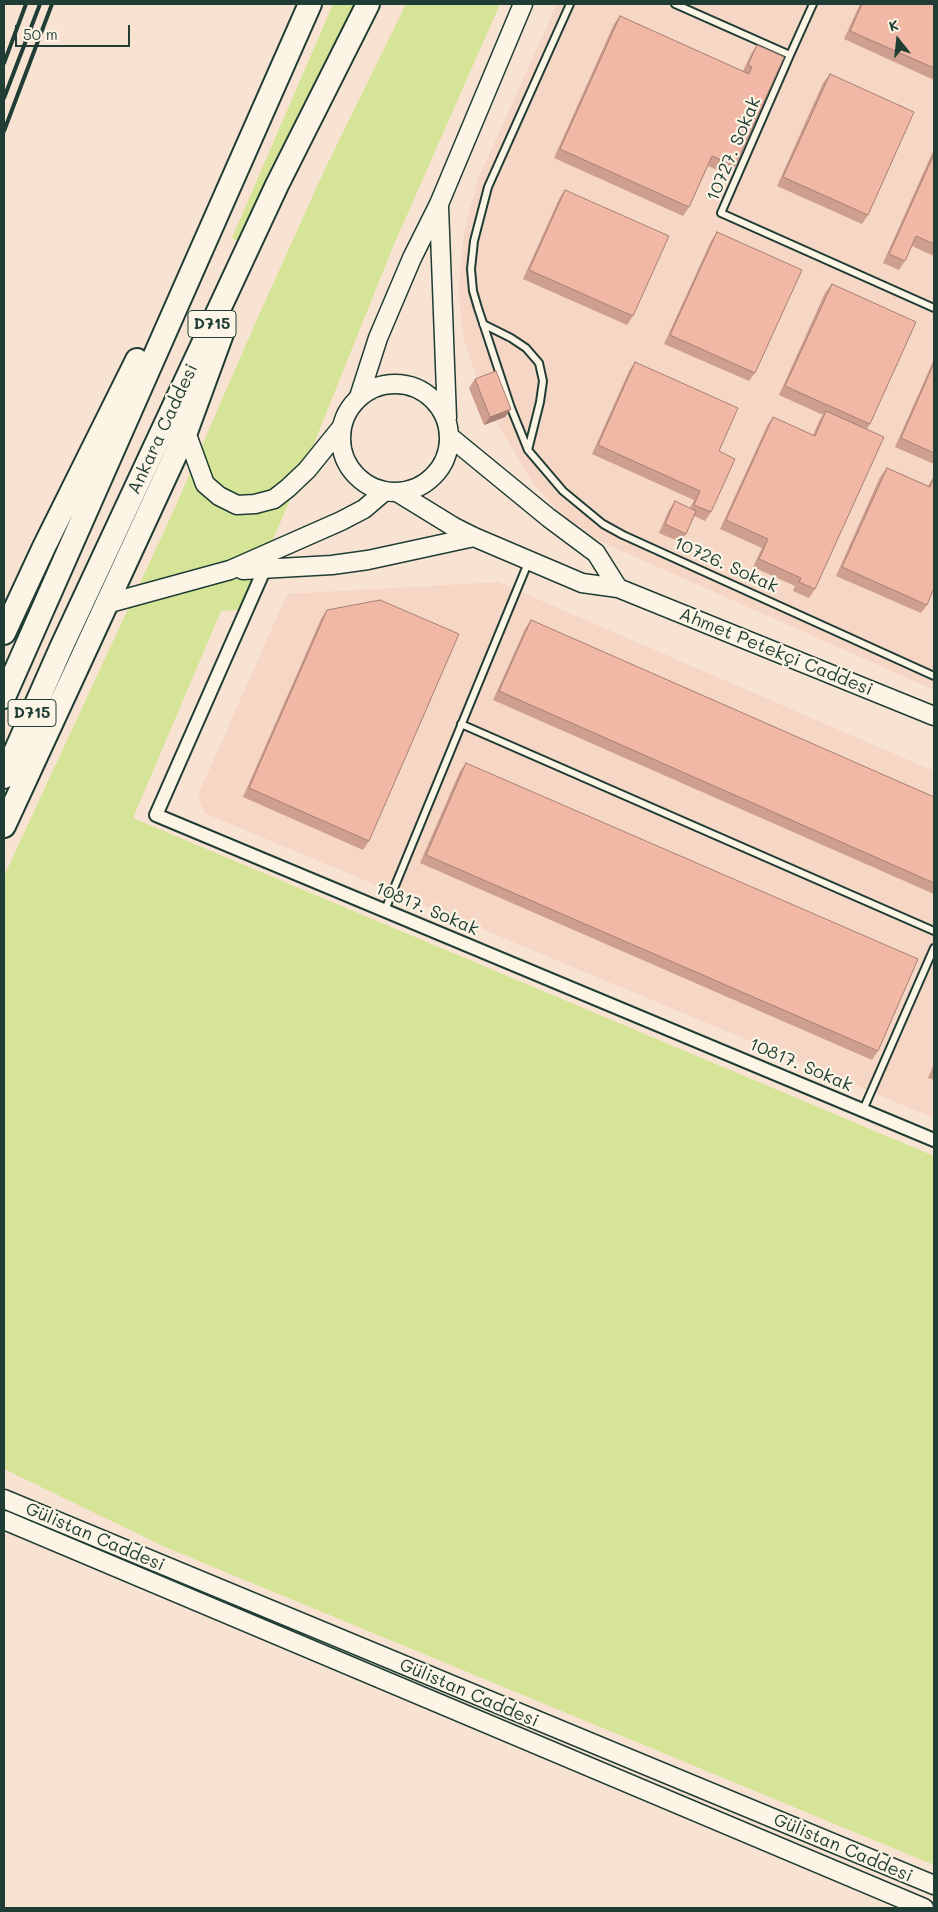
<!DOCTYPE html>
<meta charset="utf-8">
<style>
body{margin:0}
#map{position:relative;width:938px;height:1912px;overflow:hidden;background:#f8e3d2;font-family:Mali,sans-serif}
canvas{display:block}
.frame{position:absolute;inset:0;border:5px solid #1f3d34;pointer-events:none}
.north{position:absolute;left:873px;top:15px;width:50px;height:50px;-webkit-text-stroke:4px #fcf5e5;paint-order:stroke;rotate:344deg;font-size:14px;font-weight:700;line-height:20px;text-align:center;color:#1f3d34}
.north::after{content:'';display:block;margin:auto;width:18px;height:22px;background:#1f3d34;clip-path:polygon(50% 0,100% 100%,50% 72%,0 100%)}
.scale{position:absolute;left:15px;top:25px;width:115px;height:22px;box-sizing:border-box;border:2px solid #1f3d34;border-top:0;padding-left:6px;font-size:15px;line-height:18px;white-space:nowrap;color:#1f3d34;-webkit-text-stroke:4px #fcf5e5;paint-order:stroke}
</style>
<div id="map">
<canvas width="938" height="1912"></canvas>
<div class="frame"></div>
<div class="north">K</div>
<div class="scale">50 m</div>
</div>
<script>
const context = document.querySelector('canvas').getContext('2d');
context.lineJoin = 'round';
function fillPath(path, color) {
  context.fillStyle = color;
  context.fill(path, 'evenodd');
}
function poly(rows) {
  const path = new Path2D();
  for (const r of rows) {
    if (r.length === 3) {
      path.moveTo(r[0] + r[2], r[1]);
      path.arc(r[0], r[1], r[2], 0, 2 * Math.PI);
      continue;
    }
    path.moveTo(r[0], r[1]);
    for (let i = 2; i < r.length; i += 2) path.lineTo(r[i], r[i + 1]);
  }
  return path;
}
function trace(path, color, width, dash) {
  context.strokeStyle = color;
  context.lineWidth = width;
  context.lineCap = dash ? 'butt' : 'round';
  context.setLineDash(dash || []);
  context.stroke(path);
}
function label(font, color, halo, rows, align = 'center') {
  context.font = font + ' Mali,sans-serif';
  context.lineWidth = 4.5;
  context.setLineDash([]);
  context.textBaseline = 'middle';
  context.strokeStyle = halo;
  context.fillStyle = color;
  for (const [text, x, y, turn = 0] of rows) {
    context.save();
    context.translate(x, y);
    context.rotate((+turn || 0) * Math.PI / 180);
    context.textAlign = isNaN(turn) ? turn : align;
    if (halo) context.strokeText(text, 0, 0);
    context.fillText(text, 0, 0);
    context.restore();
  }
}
fillPath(poly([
 [557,4,934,4,934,690,588,536,556,509,533,483,496,422,481,391,464,339,460,312,459,284,464,231,478,179],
 [498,582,934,771,934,1118,204,813,198,795,287,594]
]), '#f6d6c4');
fillPath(poly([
 [333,4,366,4,249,247,232,238],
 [406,4,500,4,392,249,309,456,247,600,238,610,221,611,133,818,934,1156,934,1865,165,1547,4,1469,4,876,174,510,254,326,324,171]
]), '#d5e497');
const lane = poly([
 [570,4,488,187,474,241,471,269,473,291,478,308,511,408,528,450,563,491,603,524,623,535,934,676],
 [675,4,790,55,721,213,934,308],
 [790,55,813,4],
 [483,324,511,338,526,348,539,363,543,381,540,402,528,450],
 [461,724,934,931],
 [385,910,528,563],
 [863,1110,934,948]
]);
const street = poly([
 [265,568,156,815,934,1140]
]);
const secondary = poly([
 [439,207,447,418],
 [395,438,54],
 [359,397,378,338,412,258,439,204,523,4],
 [186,432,205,484,219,496,237,505,255,504,274,499,288,488,307,470,341,428],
 [449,436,549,518,596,553,618,588],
 [397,492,454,527,474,537,582,583,618,588,934,716],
 [243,570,332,565,368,560,474,537],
 [106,604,230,570,341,521,364,509,385,491],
 [4,1499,934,1885],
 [4,1520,924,1908]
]);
const highway = poly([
 [4,633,44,547,137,360],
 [4,697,310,4],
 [4,777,61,648,277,185,368,4],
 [4,826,186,432,223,331]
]);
trace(lane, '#1f3d34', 10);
trace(street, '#1f3d34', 16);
trace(secondary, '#1f3d34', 21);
trace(highway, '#1f3d34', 26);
trace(lane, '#fcf5e5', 6);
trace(street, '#fcf5e5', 12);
trace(secondary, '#fcf5e5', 18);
trace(highway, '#fcf5e5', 22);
trace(poly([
 [4,63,26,4],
 [4,98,40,4],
 [4,131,52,4]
]), '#1f3d34', 4);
fillPath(poly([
 [860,4,934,4,934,80,844,39],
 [620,16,743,71,751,54,757,45,735,166,729,175,708,166,689,207,683,216,554,158,614,24],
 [830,74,868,215,862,224,777,186,823,83],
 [934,149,934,256,912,246,905,261,899,270,883,263],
 [565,190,633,316,627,325,523,279,559,199],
 [717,232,755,373,749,381,664,344,711,241],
 [832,284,870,424,867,429,815,589,809,598,793,591,795,586,753,567,762,548,720,529,767,426,773,417,813,435,820,419,823,415,779,395,825,293],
 [934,359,934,464,895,447],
 [635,362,719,451,711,512,705,521,694,516,686,534,680,542,659,533,669,510,675,501,690,508,694,500,592,454,629,371],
 [475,379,505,417,484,425,469,388],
 [887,468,928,486,934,476,934,588,927,605,921,613,836,576,880,477],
 [327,610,369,841,363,850,243,797,321,619],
 [531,620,934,797,934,894,493,700,525,629],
 [466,763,878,1051,872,1060,420,863,460,771],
 [934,1064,934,1080,928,1078]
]), '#ce9e8e');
fillPath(poly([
 [511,409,505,417,484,425,490,417]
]), '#a88174');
const building = poly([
 [862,4,934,4,934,68,850,31,862,4],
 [620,16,749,74,752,67,748,65,757,45,784,57,735,166,712,156,689,207,560,149,620,16],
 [830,74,914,112,868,215,783,177,830,74],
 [934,154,934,244,916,236,905,261,889,254,934,154],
 [565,190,669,236,633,316,529,270,565,190],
 [717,232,802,270,755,373,670,335,717,232],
 [832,284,916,322,870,424,785,386,832,284],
 [635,362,738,408,719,451,735,459,711,512,694,505,700,491,598,445,635,362],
 [934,363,934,453,901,438,934,363],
 [496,371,511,409,490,417,475,379,496,371],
 [826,411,884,437,815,589,799,582,801,578,759,559,768,539,726,520,773,417,815,436,826,411],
 [887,468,930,487,934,477,934,588,927,605,842,567,887,468],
 [675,501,696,511,686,534,665,524,675,501],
 [380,600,459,634,369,841,249,788,327,610,380,600],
 [531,620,934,797,934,883,499,691,531,620],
 [466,763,918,959,878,1051,426,855,466,763]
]);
fillPath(building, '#f0b8a5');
trace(building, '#a88174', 1);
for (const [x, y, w] of [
 [212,324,48],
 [32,713,48]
]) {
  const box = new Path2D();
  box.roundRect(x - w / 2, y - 13.5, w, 27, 4);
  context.fillStyle = '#fcf5e5';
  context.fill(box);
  trace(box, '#1f3d34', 1);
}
label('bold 16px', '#1f3d34', null, [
 ["D715",212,324],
 ["D715",32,713]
]);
label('18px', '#1f3d34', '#fcf5e5', [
 ["10727. Sokak",734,149,-67],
 ["Ankara Caddesi",163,429,-65],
 ["10726. Sokak",726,565,24],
 ["Ahmet Petekçi Caddesi",776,652,22],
 ["10817. Sokak",427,909,23],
 ["10817. Sokak",801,1065,23],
 ["Gülistan Caddesi",95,1537,23],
 ["Gülistan Caddesi",469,1693,23],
 ["Gülistan Caddesi",843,1848,23]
]);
</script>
